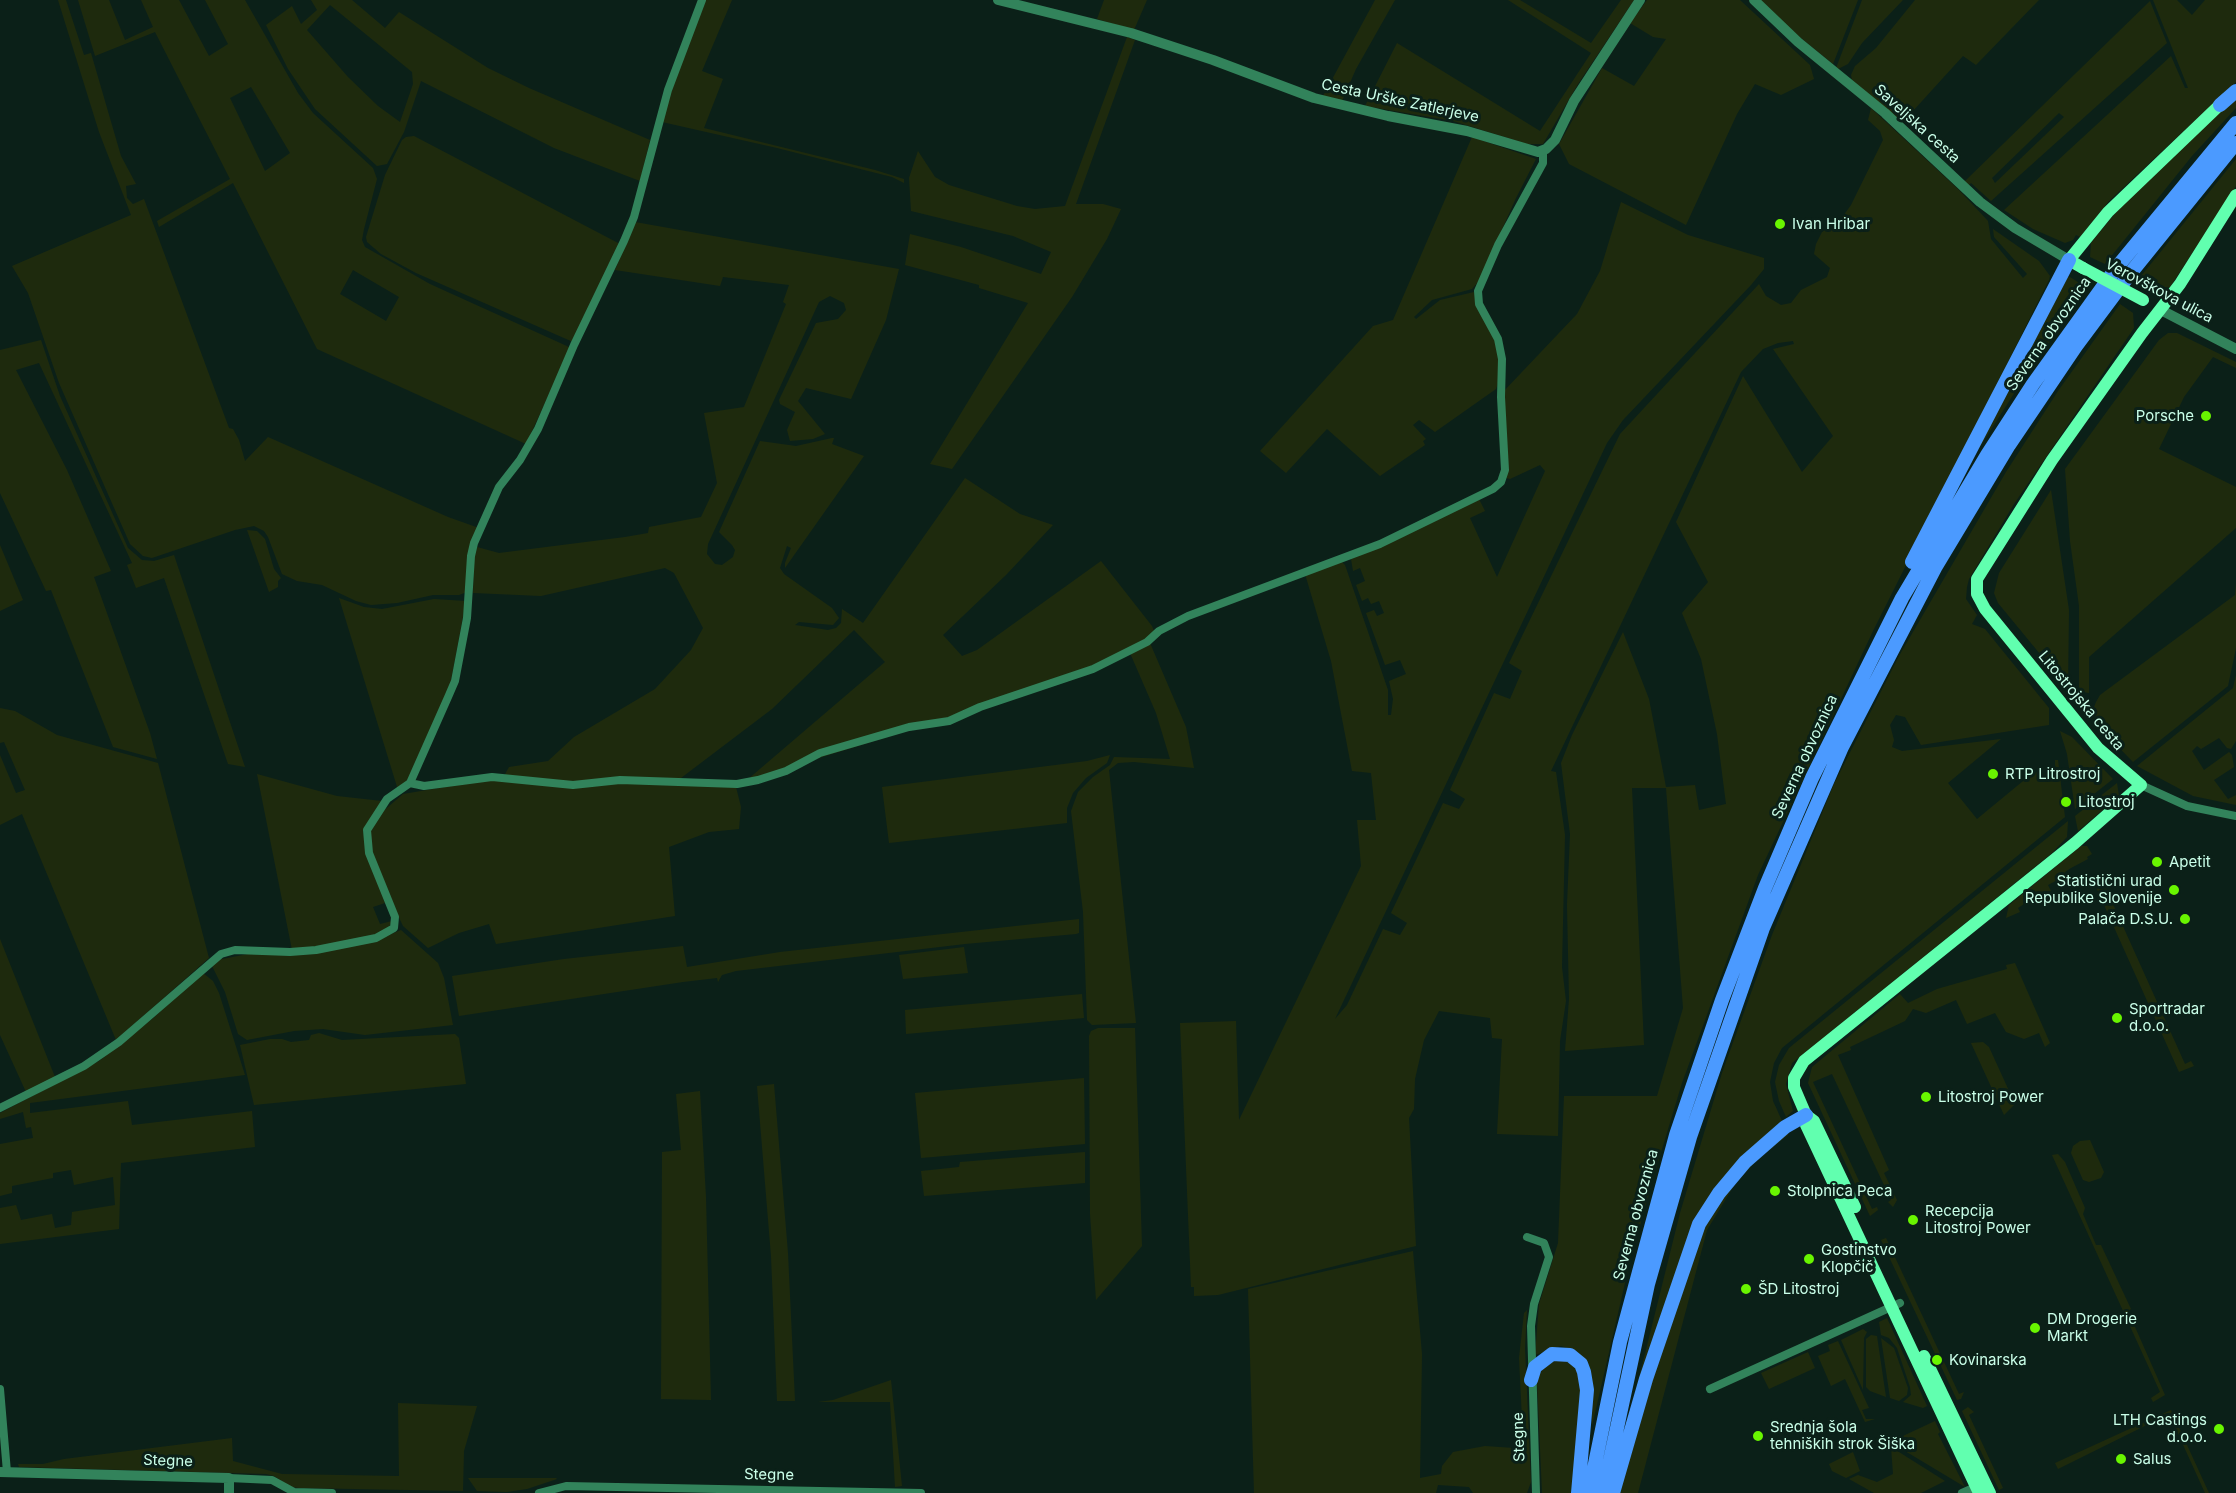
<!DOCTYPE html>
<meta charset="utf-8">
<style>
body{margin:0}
canvas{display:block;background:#0b2018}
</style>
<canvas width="2236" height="1493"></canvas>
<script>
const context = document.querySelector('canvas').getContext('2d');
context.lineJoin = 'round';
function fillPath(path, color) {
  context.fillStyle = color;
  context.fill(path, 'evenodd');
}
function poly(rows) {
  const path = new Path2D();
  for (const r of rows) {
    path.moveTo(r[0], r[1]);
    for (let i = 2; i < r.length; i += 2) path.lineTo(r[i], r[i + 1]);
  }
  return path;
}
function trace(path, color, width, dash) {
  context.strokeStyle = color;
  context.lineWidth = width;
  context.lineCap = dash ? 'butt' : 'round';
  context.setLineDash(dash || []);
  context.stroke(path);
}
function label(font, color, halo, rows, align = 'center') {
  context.font = font + ' Inter,sans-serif';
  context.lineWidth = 6;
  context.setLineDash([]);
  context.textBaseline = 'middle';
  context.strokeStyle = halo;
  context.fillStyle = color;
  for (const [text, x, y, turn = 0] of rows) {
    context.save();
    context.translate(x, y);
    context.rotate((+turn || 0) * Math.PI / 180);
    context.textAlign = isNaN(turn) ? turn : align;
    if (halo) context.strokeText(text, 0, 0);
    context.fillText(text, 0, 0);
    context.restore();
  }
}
fillPath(poly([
 [58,0,66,0,84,55,91,53,121,156,136,184,126,186,127,198,133,204,144,199,229,428,233,429,239,440,245,461,268,437,448,517,479,528,467,592,459,595,433,595,397,603,371,605,356,601,322,585,297,581,282,574,268,537,264,531,254,526,235,530,152,558,143,556,130,544,59,383,28,293,12,266,131,215,99,132],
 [78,0,109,0,125,40,153,27,141,0,179,0,209,56,228,44,205,0,245,0,298,93,313,113,373,168,377,179,364,229,362,240,365,247,430,284,569,347,570,349,526,444,317,349,233,183,159,227,157,221,230,179,155,32,95,56],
 [251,87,290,153,265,171,230,98],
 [353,270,399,297,386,321,340,294],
 [311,0,352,0,385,28,399,12,488,68,529,88,650,140,640,181,554,148,421,81,404,132,387,164,377,166,315,109,288,69,266,25,292,6,301,24,317,10],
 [330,5,412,72,413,84,400,122,378,106,348,77,307,30],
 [705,0,732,0,702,71,723,79,704,128,875,170,904,179,904,183,892,177,777,148,662,122,671,90],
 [1104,0,1147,0,1134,30,1097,19],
 [1375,0,1395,0,1356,69,1342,101,1323,96],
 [1508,0,1520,0,1591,43,1621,0,1634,0,1578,84,1543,144,1527,144,1453,121,1365,106,1397,43,1540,131,1591,53],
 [1647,0,1740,0,1810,65,1814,79,1781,95,1755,84,1737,114,1686,225,1569,164,1559,144,1602,68,1634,86,1666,39,1653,37,1630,23],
 [1760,0,1858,0,1833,64,1791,30],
 [1862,0,1903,0,1862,43,1848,64,1838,69,1836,68],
 [1915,0,2039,0,1976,65,1963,56,1902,123,1852,80,1851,75,1855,66,1876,48],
 [2153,0,2177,0,2192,15,2205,0,2236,0,2236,82,2109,201,2080,237,2076,235,2073,240,2065,243,2033,229,2004,210,2171,56,2185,88,2188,88],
 [2150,1,2167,43,1991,201,1971,183,1968,186,1964,182],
 [2059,113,2064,117,1995,183,1992,178],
 [1127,37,1135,40,1076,204,1103,204,1121,209,1107,239,1072,297,952,469,930,464,1028,303,979,288,979,285,905,265,910,234,961,247,1041,274,1051,252,1013,236,911,211,909,178,918,151,935,177,949,185,1017,206,1035,209,1065,206],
 [2236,98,2236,108,2192,156,2105,264,2090,257,2091,243,2125,201],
 [1871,108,1959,190,1988,221,1991,239,2023,278,2027,274,1994,237,1993,229,2039,261,2050,276,2049,280,1873,631,1758,875,1682,1083,1659,1159,1631,1257,1592,1426,1592,1377,1584,1359,1574,1350,1561,1346,1535,1355,1539,1304,1558,1243,1564,1096,1657,1096,1683,1008,1666,788,1632,788,1644,1045,1565,1051,1569,999,1567,905,1570,834,1561,763,1572,735,1623,632,1649,699,1666,787,1695,785,1699,810,1726,804,1717,734,1701,659,1682,613,1708,582,1676,522,1743,376,1802,472,1833,436,1773,349,1794,344,1793,341,1778,343,1763,349,1741,372,1551,771,1556,772,1565,835,1562,967,1566,1001,1560,1041,1558,1136,1497,1134,1502,1039,1492,1038,1490,1018,1439,1011,1424,1040,1415,1079,1414,1109,1409,1118,1416,1246,1218,1295,1194,1296,1194,1287,1191,1287,1180,1023,1236,1021,1239,1120,1361,866,1357,820,1376,820,1371,773,1352,771,1331,661,1305,574,1342,562,1345,565,1388,690,1388,715,1391,715,1393,699,1389,681,1406,674,1400,660,1385,665,1366,613,1374,610,1377,616,1384,613,1379,601,1371,604,1368,598,1362,601,1356,585,1365,581,1360,568,1353,571,1351,559,1479,499,1485,511,1470,518,1497,577,1545,471,1540,465,1510,479,1506,478,1503,392,1577,314,1600,271,1621,202,1688,235,1764,258,1764,269,1751,285,1623,420,1607,443,1335,1019,1347,1005,1383,929,1400,935,1407,923,1391,913,1443,803,1459,809,1465,799,1450,790,1494,693,1510,699,1522,671,1509,663,1620,434,1759,284,1766,296,1781,305,1791,303,1801,290,1827,277,1830,268,1814,254,1816,244,1822,232,1838,223,1851,205,1883,140,1880,131,1868,120],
 [414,136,620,244,573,342,416,273,381,254,367,242,366,237,385,175,402,140,406,137],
 [1472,137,1536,159,1516,198,1479,281,1472,289,1432,300,1414,317,1416,319,1440,300,1474,292,1498,344,1498,383,1496,389,1435,432,1419,420,1413,425,1426,439,1423,441,1425,445,1380,476,1327,429,1286,473,1260,451,1373,326,1393,320],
 [2236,159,2236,186,2170,287,2154,290,2137,281],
 [635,222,899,269,886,320,851,399,806,388,798,401,825,434,813,439,790,441,787,430,795,412,780,404,779,400,816,323,838,319,846,310,844,303,830,296,819,302,708,544,707,554,715,564,722,565,733,557,735,550,732,545,719,532,760,441,796,446,832,438,834,438,832,444,864,456,785,568,785,563,791,548,787,546,780,568,784,574,832,608,839,618,833,625,799,622,795,625,828,630,836,628,841,623,842,609,863,623,965,478,1020,514,1053,525,1006,575,943,635,962,656,977,650,1101,561,1152,626,1154,631,1151,637,1096,665,953,717,747,780,885,662,854,630,772,709,681,778,573,783,504,776,509,767,548,761,574,737,655,689,691,650,703,628,674,573,665,568,541,596,473,593,474,558,477,547,499,553,625,537,648,533,649,527,701,517,717,483,704,413,744,407,786,304,783,302,789,285,723,277,720,286,615,270],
 [2070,277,2087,288,2015,392,1962,475,2064,278],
 [2120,304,2133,313,2134,328,2014,504,1969,579,1967,587,1966,599,1977,615,1972,624,1985,629,2049,708,2049,725,1921,745,1905,717,1896,715,1890,725,1894,740,1892,747,1902,751,2001,739,1948,783,1977,819,2034,772,2055,776,2055,760,2058,760,2065,817,1782,1048,1774,1063,1770,1082,1773,1101,1783,1123,1712,1197,1629,1418,1680,1213,1722,1073,1772,935,1834,784,1899,656,2006,472,2058,391],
 [2168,333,2177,333,2236,362,2236,368,2213,357,2184,397,2159,449,2236,487,2236,528,2089,657,2089,693,2083,692,2079,687,2079,606,2070,541,2065,469,2159,340],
 [41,340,60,396,128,548,142,560,154,561,174,555,245,767,228,764,164,578,136,588,127,565,132,563,39,363,16,370,67,470,111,571,94,577,150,733,157,759,113,747,51,590,46,591,0,493,0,350],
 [2051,490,2069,610,2068,688,1998,603,1994,593,1999,573],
 [247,530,257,531,265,539,274,569,281,578,278,581,278,587,269,592],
 [0,545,23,600,0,611],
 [2236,583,2236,648,2228,686,2133,762,2092,720,2091,715,2096,702,2100,695,2235,595],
 [339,598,364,607,382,609,434,599,466,601,450,686,409,780,398,790],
 [1150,643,1186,727,1194,768,1134,762,1118,763,1109,770,1136,1023,1092,1025,1087,1020,1083,912,1071,811,1078,792,1093,777,1110,765,1114,757,1170,759,1156,713,1130,653],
 [2236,675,2236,741,2231,749,2227,748,2219,738,2201,749,2197,746,2192,751,2204,770,2229,752,2232,755,2234,767,2214,780,2228,799,2236,795,2236,805,2193,796,2137,766,2233,688],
 [0,708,15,711,57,735,158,763,209,958,116,1040,22,814,0,825,0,755,16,793,25,790,4,742,0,743],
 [2060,731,2072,737,2113,779,2075,809,2067,754],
 [1110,755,1107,763,1086,778,1073,793,1067,808,1067,823,889,843,882,787,1087,761],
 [257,774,337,796,382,801,363,831,385,903,373,907,380,924,392,921,386,933,336,945,292,950],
 [493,779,576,788,620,783,736,787,741,807,739,829,709,832,669,847,675,916,496,944,489,924,459,933,428,948,403,926,394,907,371,851,369,834,373,820,403,794],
 [2117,783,2119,796,2078,831,2075,816],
 [2068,821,2067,837,2052,853,1792,1063,1786,1084,1793,1111,1786,1117,1779,1101,1775,1082,1779,1065,1789,1048],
 [2081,846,2087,846,2092,854,2087,857,2088,859,2071,868,2065,872,2067,875,2048,885,2051,891,2027,902,2018,908,2020,912,2006,918,2009,905],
 [2099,873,2185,1064,2191,1061,2194,1066,2179,1072,2091,876],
 [1079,919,1079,933,1076,934,965,944,736,971,722,975,718,982,717,978,683,982,459,1016,452,976,564,959,683,946,687,967,780,952],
 [401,930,438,963,444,978,453,1025,365,1035,323,1029,294,1031,247,1040,238,1034,225,992,211,964,217,960,248,954,285,955,386,936],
 [0,939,55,1077,26,1092,0,1035],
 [964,947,968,973,903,979,899,955],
 [2015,963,2050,1043,2045,1047,2039,1033,2024,1039,2006,1032,1995,1013,1967,1024,1956,1000,1926,1013,1913,1009,1905,1021,1850,1047,1851,1050,1838,1055,1889,1170,1884,1173,1897,1200,1893,1207,1888,1202,1891,1200,1832,1074,1813,1082,1872,1209,1877,1207,1878,1210,1870,1216,1808,1083,1812,1067,1900,994,1908,1003,1937,989,2007,969,2006,965],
 [203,973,213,981,219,993,245,1075,30,1103,30,1113,128,1101,132,1125,252,1111,255,1147,121,1163,119,1229,0,1244,0,1208,16,1205,21,1220,52,1214,55,1228,71,1225,72,1212,115,1205,113,1177,74,1185,71,1170,53,1173,53,1178,12,1186,12,1193,0,1196,0,1144,33,1138,31,1127,26,1128,23,1112,0,1119,0,1113,99,1061,152,1019],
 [1082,994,1084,1018,906,1034,905,1010],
 [1098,1028,1135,1028,1142,1246,1096,1300,1090,1214,1089,1036,1091,1031],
 [319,1033,342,1040,455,1034,459,1038,466,1084,254,1105,240,1045,270,1039,282,1039,291,1042,309,1040,311,1035],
 [1983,1042,1989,1047,2010,1093,2014,1105,2004,1115,1971,1043],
 [1084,1078,1085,1144,921,1158,915,1093],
 [774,1084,788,1253,795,1401,777,1401,771,1256,757,1086],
 [700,1091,706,1197,711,1400,661,1399,662,1152,681,1150,676,1094],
 [1788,1132,1788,1135,1757,1160,1735,1184,1707,1230,1638,1493,1620,1493,1637,1423,1701,1229,1742,1171],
 [2090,1140,2104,1172,2101,1178,2089,1182,2083,1180,2071,1153,2073,1146,2080,1141],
 [1085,1152,1085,1183,924,1196,921,1171,959,1167,960,1162],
 [2058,1154,2065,1162,2085,1208,2083,1214,2096,1245,2101,1245,2131,1309,2128,1311,2165,1395,2153,1402,2151,1398,2160,1392,2052,1155],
 [1886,1238,1959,1394,1964,1392,1961,1399,1957,1400,1881,1240],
 [1413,1251,1422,1354,1420,1478,1441,1474,1442,1466,1453,1452,1485,1446,1514,1448,1524,1460,1519,1358,1524,1313,1527,1310,1525,1348,1531,1482,1527,1493,1473,1493,1469,1487,1438,1485,1436,1493,1254,1493,1248,1289],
 [1887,1318,1927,1406,1923,1408,1903,1402,1911,1395,1910,1387,1897,1348,1889,1338,1881,1335,1879,1322],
 [1863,1329,1867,1332,1864,1338,1863,1390,1841,1340],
 [1871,1335,1877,1336,1886,1397,1870,1391,1866,1387,1866,1339],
 [1881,1338,1894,1348,1908,1388,1907,1395,1899,1401,1890,1398],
 [1838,1341,1869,1408,1862,1410,1866,1419,1875,1419,1865,1422,1845,1379,1831,1386,1818,1356,1830,1351,1828,1345],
 [1808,1352,1815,1368,1769,1389,1761,1373],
 [1558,1358,1568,1361,1578,1370,1582,1386,1572,1493,1542,1493,1537,1382,1540,1372],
 [891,1380,902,1486,895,1487,890,1402,818,1402,833,1400],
 [398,1403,477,1406,464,1451,463,1491,299,1488,291,1487,274,1476,266,1474,19,1467,18,1464,43,1464,64,1459,232,1438,233,1461,282,1474,399,1476],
 [1968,1407,1974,1412,1969,1415,2003,1488,1999,1490,1962,1411],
 [2171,1410,2209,1493,2205,1493,2169,1414,2058,1469,2055,1463],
 [1935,1421,1940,1432,1938,1434,1965,1487,1890,1442],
 [1891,1447,1945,1481,1921,1493,1874,1493,1849,1479,1858,1475,1877,1482,1893,1474],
 [1853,1452,1860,1471,1846,1478,1832,1471,1829,1464],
 [468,1478,556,1478,557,1479,527,1489,507,1492,477,1491]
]), '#1e2a0d');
trace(poly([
 [410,783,424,786,492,777,573,785,620,780,737,784,758,780,786,771,820,753,909,727,949,721,980,707,1093,669,1147,642,1159,631,1188,616,1380,544,1493,489,1501,482,1505,470,1501,397,1502,359,1498,339,1479,304,1478,291,1498,245,1543,163,1543,151],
 [2141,785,2187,806,2236,816],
 [0,1108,84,1066,119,1042,221,954,235,950,290,952,316,950,376,938,394,928,395,917,369,853,367,830,387,799,410,783,449,695,455,681,467,618,471,556,474,543,499,487,520,460,538,429,574,345,624,241,634,217,668,90,702,0],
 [1527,1237,1544,1243,1549,1257,1534,1304,1531,1326,1536,1493],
 [0,1389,7,1472],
 [1710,1389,1900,1303],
 [229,1478,272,1480,294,1492,332,1493],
 [539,1493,566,1486,921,1493],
 [1962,1493,1980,1485]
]), '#32835b', 8);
trace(poly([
 [998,0,1131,33,1213,60,1314,98,1388,116,1467,131,1538,152,1546,149,1555,140,1574,101,1640,0],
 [1754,0,1798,42,1885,113,1980,202,2015,228,2069,260],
 [2161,310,2236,349],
 [0,1472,229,1478,229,1493]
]), '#32835b', 10);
trace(poly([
 [2083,268,2069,260,2108,212,2227,98],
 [1806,1115,1814,1121,1855,1207],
 [1924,1356,1990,1493],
 [1979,1493,1806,1125,1806,1115,1794,1087,1794,1078,1804,1061,2075,843,2141,785,2098,748,1985,609,1977,594,1977,579,2052,460,2142,333,2180,284,2236,195]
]), '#61ffaf', 12);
trace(poly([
 [2220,105,2236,91],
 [1912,562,2069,260],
 [1531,1380,1535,1367,1552,1354,1570,1355,1581,1364,1584,1372,1587,1390,1578,1493],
 [1589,1493,1620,1342,1676,1135,1722,1000,1765,888,1812,778,1902,598,1987,455,2033,384,2117,267,2236,123],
 [1603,1493,1648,1284,1690,1137,1763,928,1842,747,1935,568,2009,445,2076,346,2129,275,2236,143],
 [1613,1493,1646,1379,1699,1224,1719,1193,1745,1162,1785,1127,1806,1115]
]), '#4b9aff', 14);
trace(poly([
 [2083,268,2143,300]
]), '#61ffaf', 12);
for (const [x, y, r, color] of [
 [1780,224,6,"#69f500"],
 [2206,416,6,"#69f500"],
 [1993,774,6,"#69f500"],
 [2066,802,6,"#69f500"],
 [2157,862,6,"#69f500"],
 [2174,890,6,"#69f500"],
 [2185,919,6,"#69f500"],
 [2117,1018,6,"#69f500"],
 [1926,1097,6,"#69f500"],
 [1775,1191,6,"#69f500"],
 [1913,1220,6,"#69f500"],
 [1809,1259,6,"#69f500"],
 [1746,1289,6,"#69f500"],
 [2035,1328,6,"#69f500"],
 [1937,1360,6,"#69f500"],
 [2219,1429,6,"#69f500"],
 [1758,1436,6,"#69f500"],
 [2121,1459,6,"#69f500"]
]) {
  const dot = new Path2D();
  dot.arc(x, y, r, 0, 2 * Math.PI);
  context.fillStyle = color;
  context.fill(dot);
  trace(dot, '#0b2018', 2);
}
label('15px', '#caffe9', '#0b2018', [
 ["Cesta Urške Zatlerjeve",1400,101,12],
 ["Saveljska cesta",1917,124,42],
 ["Verovškova ulica",2159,291,28],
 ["Severna obvoznica",2049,334,-55],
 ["Litostrojska cesta",2081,701,50],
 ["Severna obvoznica",1805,757,-65],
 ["Severna obvoznica",1636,1215,-75],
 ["Stegne",1519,1437,-92],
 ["Stegne",168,1461,2],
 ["Stegne",769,1475,1]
]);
label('15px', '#caffe9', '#0b2018', [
 ["Ivan Hribar",1792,224],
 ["Porsche",2194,416,"right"],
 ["RTP Litrostroj",2005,774],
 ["Litostroj",2078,802],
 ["Apetit",2169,862],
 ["Statistični urad",2162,881,"right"],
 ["Republike Slovenije",2162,898,"right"],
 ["Palača D.S.U.",2173,919,"right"],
 ["Sportradar",2129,1009],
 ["d.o.o.",2129,1026],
 ["Litostroj Power",1938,1097],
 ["Stolpnica Peca",1787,1191],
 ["Recepcija",1925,1211],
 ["Litostroj Power",1925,1228],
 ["Gostinstvo",1821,1250],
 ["Klopčič",1821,1267],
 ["ŠD Litostroj",1758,1289],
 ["DM Drogerie",2047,1319],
 ["Markt",2047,1336],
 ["Kovinarska",1949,1360],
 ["LTH Castings",2207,1420,"right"],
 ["d.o.o.",2207,1437,"right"],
 ["Srednja šola",1770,1427],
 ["tehniških strok Šiška",1770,1444],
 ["Salus",2133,1459]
], 'left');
</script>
